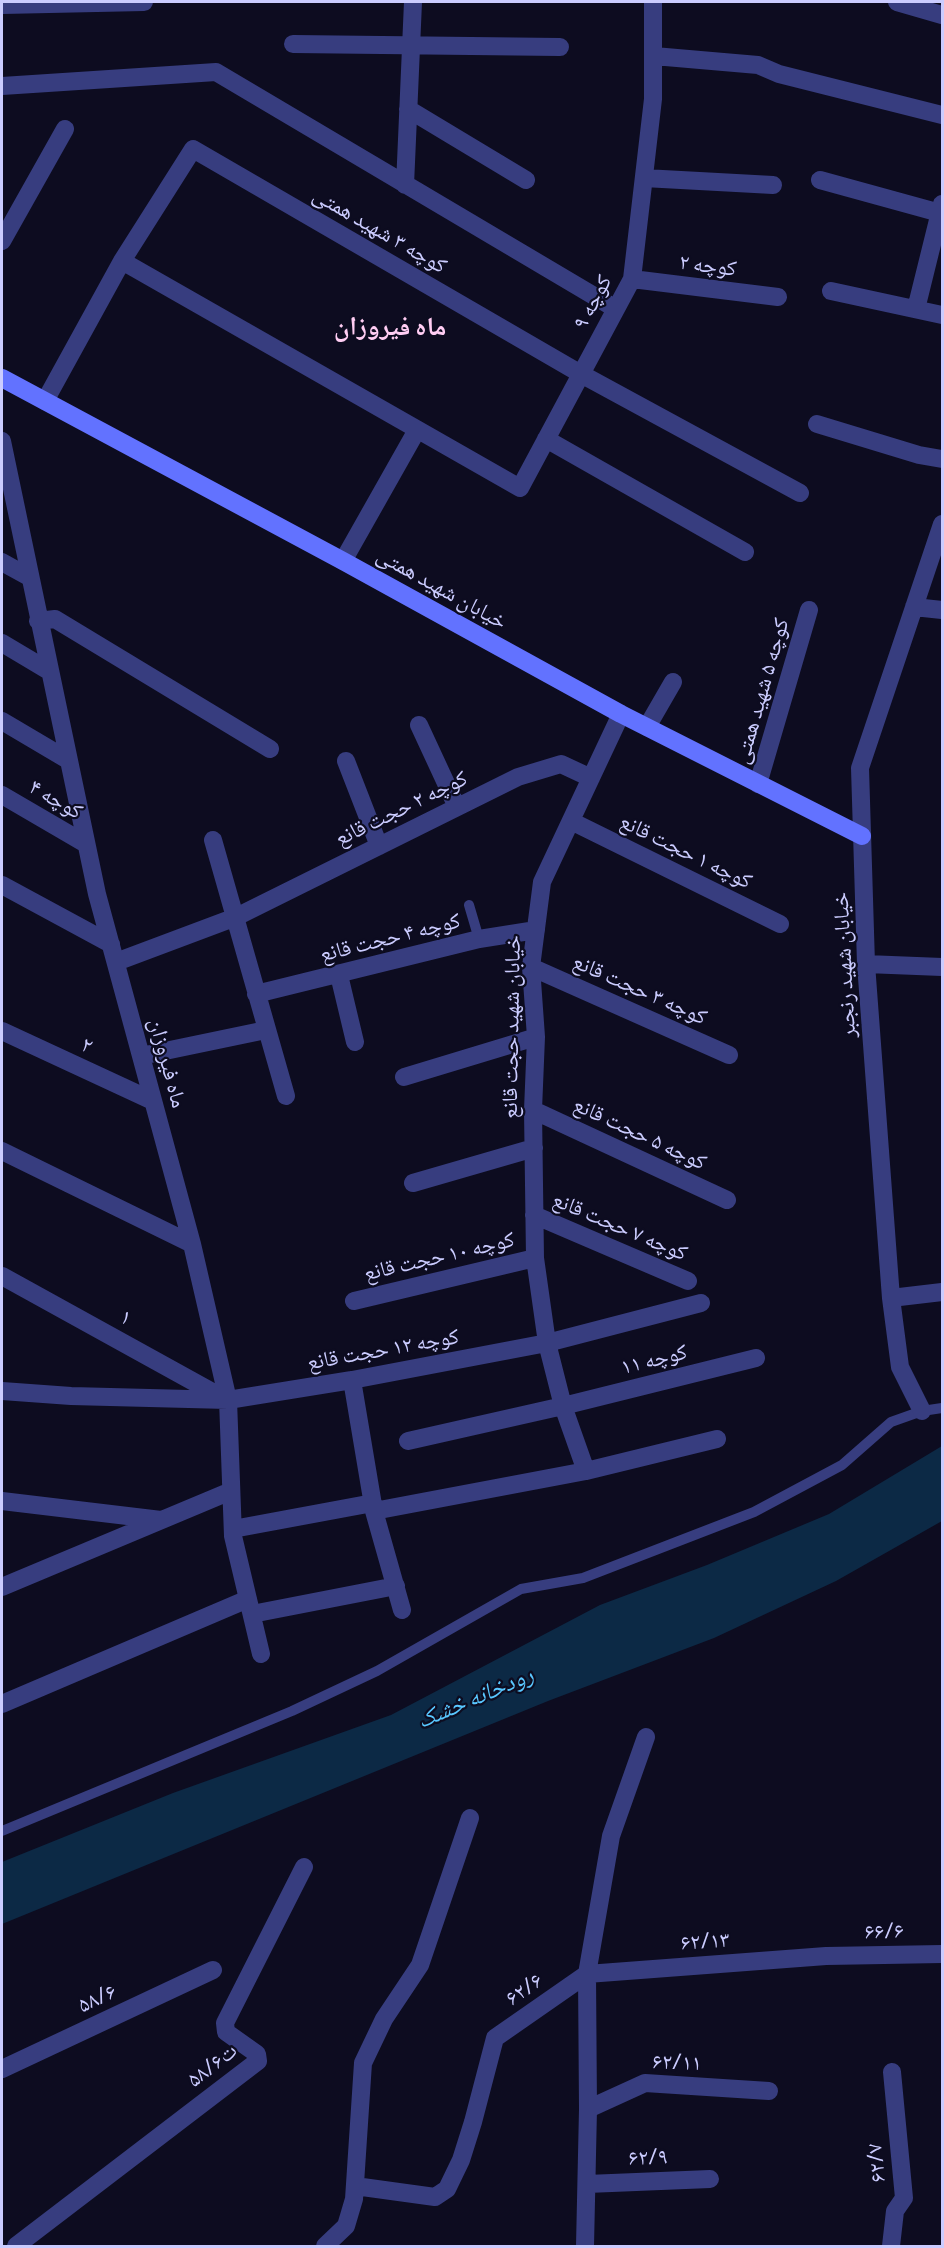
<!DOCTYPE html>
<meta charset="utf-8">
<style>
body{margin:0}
#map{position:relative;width:944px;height:2248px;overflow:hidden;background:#0d0c20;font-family:Commissioner,sans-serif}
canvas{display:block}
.frame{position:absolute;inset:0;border:3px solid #cbccff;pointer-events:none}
</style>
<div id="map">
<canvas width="944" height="2248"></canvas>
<div class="frame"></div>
</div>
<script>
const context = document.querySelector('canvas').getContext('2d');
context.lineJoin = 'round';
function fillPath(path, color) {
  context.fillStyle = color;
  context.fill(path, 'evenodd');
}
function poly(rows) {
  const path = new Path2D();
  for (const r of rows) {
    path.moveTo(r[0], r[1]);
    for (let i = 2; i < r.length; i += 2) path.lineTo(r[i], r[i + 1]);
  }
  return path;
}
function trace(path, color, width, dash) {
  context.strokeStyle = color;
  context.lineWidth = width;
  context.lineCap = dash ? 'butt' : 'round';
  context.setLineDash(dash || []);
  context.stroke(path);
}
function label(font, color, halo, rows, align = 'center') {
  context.font = font + ' Commissioner,"Noto Naskh Arabic",sans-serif';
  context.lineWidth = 4.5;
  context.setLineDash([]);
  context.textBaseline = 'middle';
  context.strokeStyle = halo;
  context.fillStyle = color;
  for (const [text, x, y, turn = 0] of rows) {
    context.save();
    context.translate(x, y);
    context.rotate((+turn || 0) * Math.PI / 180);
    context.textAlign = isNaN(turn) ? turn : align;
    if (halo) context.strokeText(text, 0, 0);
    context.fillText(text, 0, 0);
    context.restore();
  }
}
fillPath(poly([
 [942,1446,942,1521,836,1581,714,1638,548,1701,2,1924,2,1862,173,1793,391,1715,600,1605,707,1565,829,1514]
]), '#0c2945');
trace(poly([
 [469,905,479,939],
 [2,1831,292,1711,377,1671,521,1589,583,1578,754,1512,842,1465,891,1422,922,1411,942,1408]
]), '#373d7f', 10);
trace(poly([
 [897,2,942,15],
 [2,5,144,2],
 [293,44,560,47],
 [654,56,758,65,779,74,942,115],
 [2,86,216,72,616,309],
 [408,109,526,180],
 [644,178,773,185],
 [820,180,940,213],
 [405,185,413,2],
 [2,241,65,129],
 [122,261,520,488,632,279,653,99,653,2],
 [632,279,778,297],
 [831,291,942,315],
 [916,309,942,204],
 [45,401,122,261,193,149,581,374,800,493],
 [817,424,919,455,942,459],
 [546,439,745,552],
 [2,441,97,894,192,1244,228,1400,233,1536,261,1654],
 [343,561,417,430],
 [2,562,29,577],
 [914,607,942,610],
 [38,621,55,619,270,749],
 [2,643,49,671],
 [2,721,68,760],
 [419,725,457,807],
 [647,727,673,682],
 [346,761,379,846],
 [758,784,809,610],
 [2,795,86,844],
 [571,821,780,924],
 [213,840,286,1096],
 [2,885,111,944],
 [116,962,236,917,518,777,561,764,591,778],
 [866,964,942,967],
 [531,967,729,1055],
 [339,975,355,1042],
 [256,994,479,939,536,930],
 [2,1031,153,1101],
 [141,1056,266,1030],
 [404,1077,536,1037],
 [533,1110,727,1200],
 [2,1151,192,1244],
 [413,1183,534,1148],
 [534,1215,688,1281],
 [2,1276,223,1398],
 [891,1298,942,1292],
 [354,1301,535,1258],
 [352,1380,374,1511,402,1610],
 [2,1391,71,1396,228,1400,352,1380,547,1343,701,1303],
 [922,1411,900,1367,891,1298,866,964,860,768,942,524],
 [408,1441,563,1406,756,1358],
 [586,1471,563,1406,547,1343,535,1258,533,1110,536,1037,531,967,542,882,621,714],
 [2,1501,161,1520],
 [374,1511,586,1471,717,1439],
 [233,1529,373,1503],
 [2,1587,231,1491],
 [252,1614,396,1586],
 [2,1704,248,1599],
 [2,2069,213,1970],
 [588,2109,645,2083,769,2091],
 [587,2184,710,2179],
 [355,2186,435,2197,447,2189,461,2160,473,2122,495,2038,587,1974,611,1836,646,1737],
 [16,2246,258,2061,257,2054,226,2032,225,2023,304,1867],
 [325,2246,346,2226,354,2199,363,2063,384,2019,420,1965,470,1818],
 [585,2246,588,2109,587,1974,826,1956,942,1954],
 [891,2246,895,2211,904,2198,892,2072]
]), '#373d7f', 18);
trace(poly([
 [2,378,343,561,621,714,862,836]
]), '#6272ff', 18);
label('22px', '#cbccff', '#0d0c20', [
 ["کوچه ۳ شهید همتی",380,230,30],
 ["کوچه ۲",708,265,7],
 ["کوچه ۹",592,302,-62],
 ["خیابان شهید همتی",442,588,29],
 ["کوچه ۵ شهید همتی",761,691,-74],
 ["کوچه ۴",56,799,30],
 ["کوچه ۲ حجت قانع",401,808,-26],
 ["کوچه ۱ حجت قانع",686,851,26],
 ["کوچه ۴ حجت قانع",390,937,-14],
 ["خیابان شهید رنجبر",844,965,-93],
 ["کوچه ۳ حجت قانع",640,989,24],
 ["خیابان شهید حجت قانع",511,1027,-89],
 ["۲",87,1045,25],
 ["ماه فیروزان",168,1063,75],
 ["کوچه ۵ حجت قانع",640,1133,25],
 ["کوچه ۷ حجت قانع",620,1226,23],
 ["کوچه ۱۰ حجت قانع",439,1256,-13],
 ["۱",126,1317,29],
 ["کوچه ۱۲ حجت قانع",383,1349,-10],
 ["کوچه ۱۱",654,1359,-14],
 ["۶۶/۶",884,1931,-1],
 ["۶۲/۱۳",705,1941,-4],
 ["۶۲/۶",524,1989,-35],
 ["۵۸/۶",97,1998,-25],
 ["۶۲/۱۱",677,2062,2],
 ["۵۸/۶ت",212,2065,-38],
 ["۶۲/۹",648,2157,-2],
 ["۶۲/۷",876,2163,-96]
]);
label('italic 24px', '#59c7ff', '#0d0c20', [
 ["رودخانه خشک",475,1697,-23]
]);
label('bold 26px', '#ffcdf3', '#0d0c20', [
 ["ماه فیروزان",390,326]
]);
</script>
